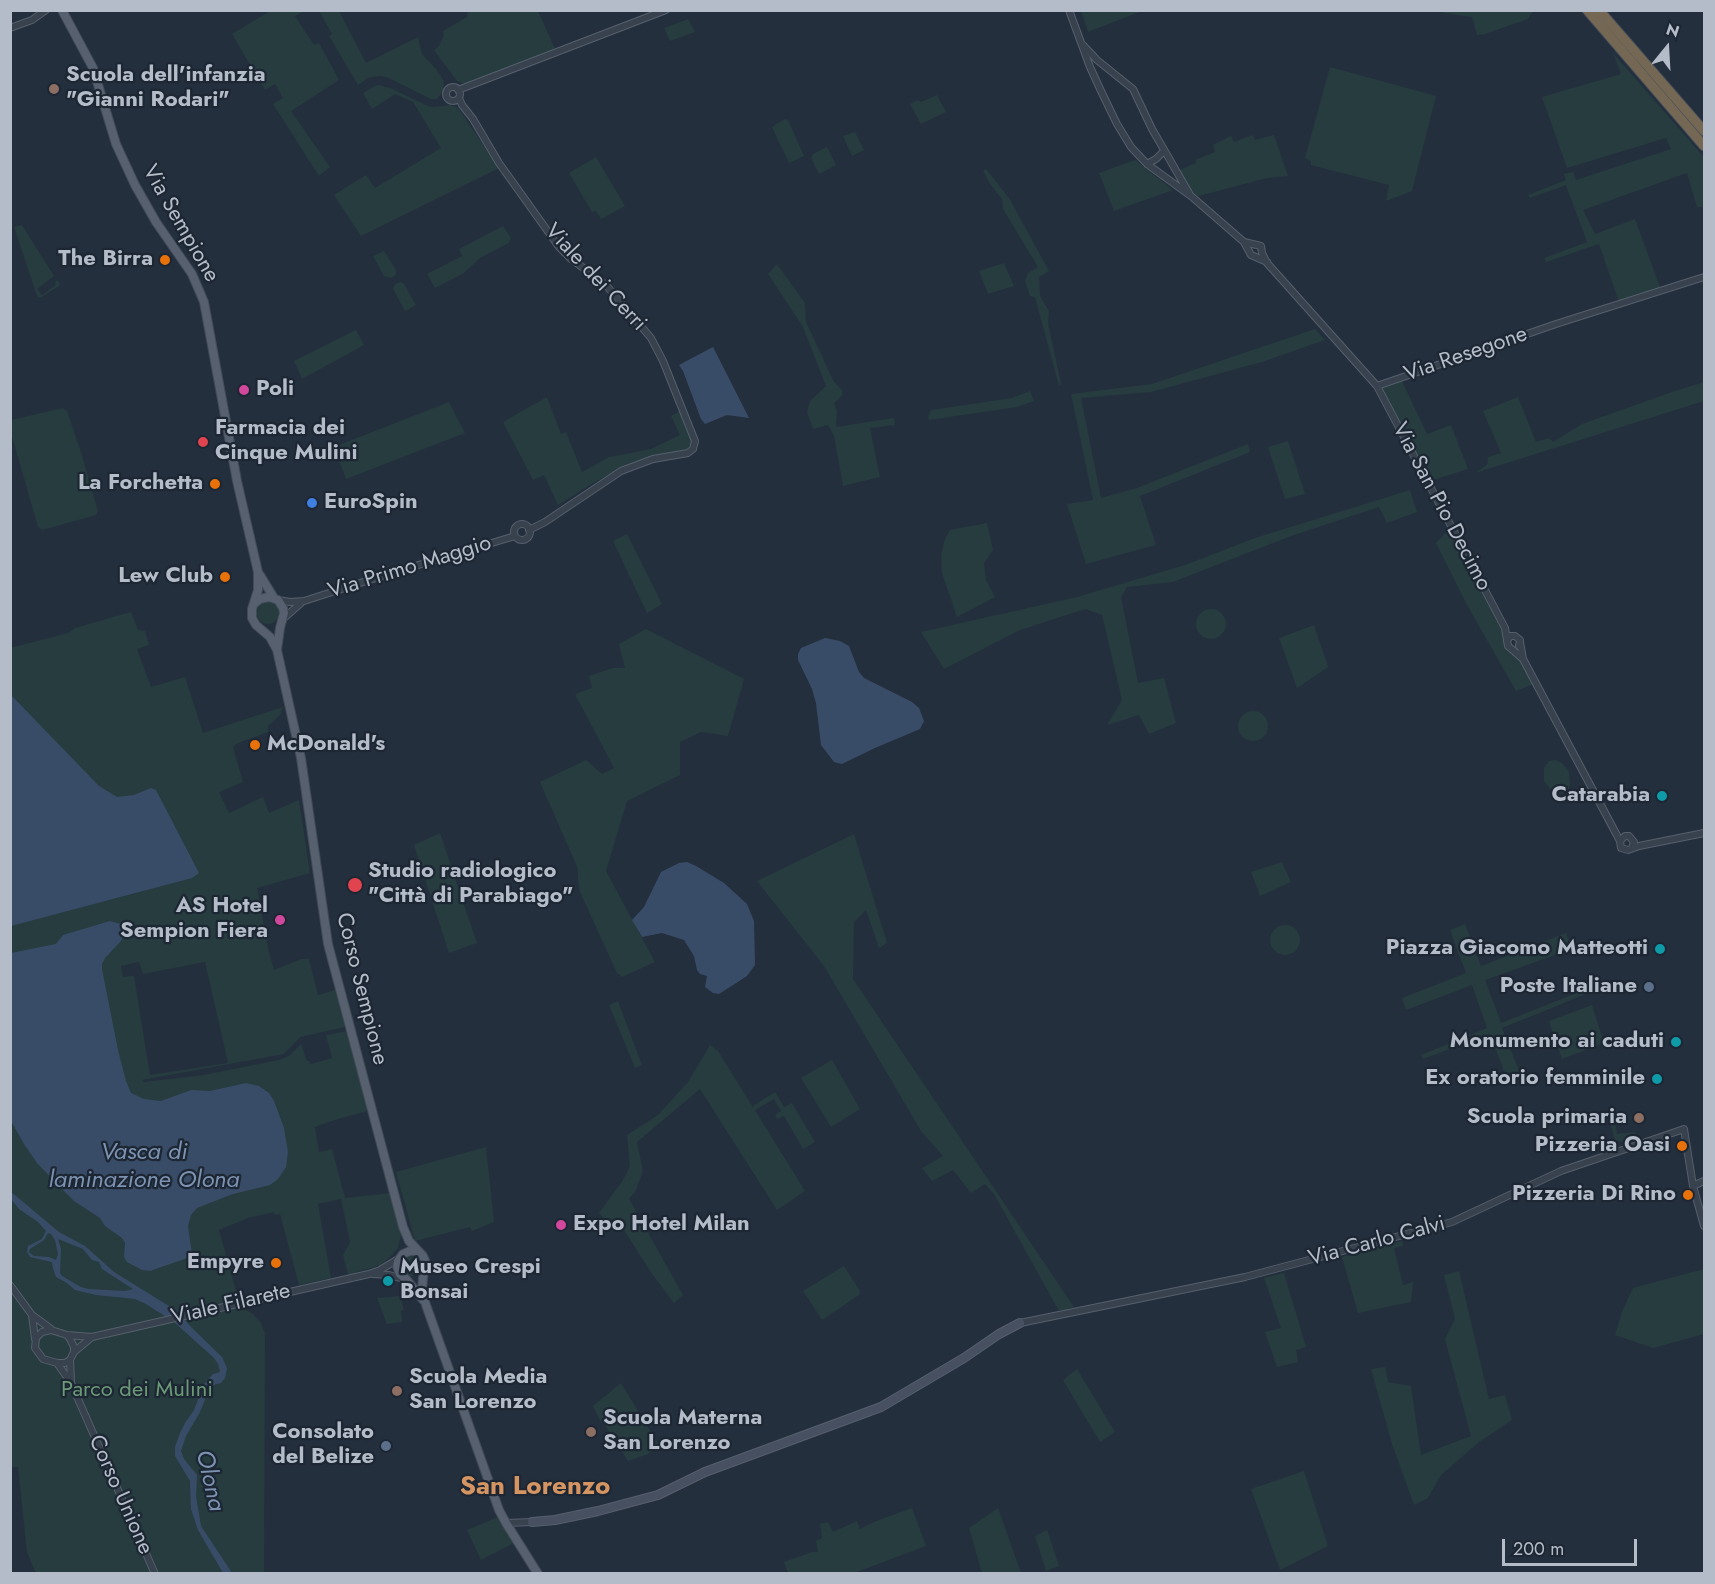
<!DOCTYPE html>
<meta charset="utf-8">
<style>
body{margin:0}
#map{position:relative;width:1715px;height:1584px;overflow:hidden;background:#242f3e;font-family:Jost,sans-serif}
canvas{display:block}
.frame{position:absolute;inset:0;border:12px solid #b4bcc9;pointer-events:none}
.north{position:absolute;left:1637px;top:18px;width:60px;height:60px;-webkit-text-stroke:4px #1d2633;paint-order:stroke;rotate:18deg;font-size:16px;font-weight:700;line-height:24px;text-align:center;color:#b4bcc9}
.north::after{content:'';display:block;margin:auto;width:21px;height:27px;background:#b4bcc9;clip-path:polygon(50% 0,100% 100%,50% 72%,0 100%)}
.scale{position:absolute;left:1502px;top:1539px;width:135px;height:27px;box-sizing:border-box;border:3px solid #b4bcc9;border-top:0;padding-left:8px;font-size:18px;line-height:21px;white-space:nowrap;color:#b4bcc9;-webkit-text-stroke:4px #1d2633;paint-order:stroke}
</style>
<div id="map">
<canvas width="1715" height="1584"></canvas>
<div class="frame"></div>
<div class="north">N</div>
<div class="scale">200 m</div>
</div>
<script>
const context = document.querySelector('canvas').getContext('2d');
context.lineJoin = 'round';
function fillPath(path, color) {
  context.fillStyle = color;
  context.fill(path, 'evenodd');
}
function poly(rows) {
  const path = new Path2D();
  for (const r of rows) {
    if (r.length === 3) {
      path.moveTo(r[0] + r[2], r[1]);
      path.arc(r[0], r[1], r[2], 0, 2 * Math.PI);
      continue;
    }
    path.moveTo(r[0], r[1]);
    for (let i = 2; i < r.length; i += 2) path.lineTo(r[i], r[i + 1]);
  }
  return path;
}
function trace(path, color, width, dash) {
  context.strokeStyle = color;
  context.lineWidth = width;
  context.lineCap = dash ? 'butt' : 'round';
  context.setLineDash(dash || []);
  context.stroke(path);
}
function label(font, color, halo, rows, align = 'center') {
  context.font = font + ' Jost,sans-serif';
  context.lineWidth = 4.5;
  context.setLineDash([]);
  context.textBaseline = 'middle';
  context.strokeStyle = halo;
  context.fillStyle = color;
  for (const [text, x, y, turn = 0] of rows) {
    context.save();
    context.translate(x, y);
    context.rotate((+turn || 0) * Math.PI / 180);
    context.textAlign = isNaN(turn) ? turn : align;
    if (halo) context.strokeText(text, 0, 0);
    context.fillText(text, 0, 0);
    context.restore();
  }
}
fillPath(poly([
 [272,10,304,11,295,16,314,45,319,43,339,80,291,111,330,167,319,176,273,104,283,98,275,84,265,90,232,34],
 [468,10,538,11,555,49,464,84,457,81,434,50,439,46,444,35,443,31,467,17],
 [1081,10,1142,10,1142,11,1088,32],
 [319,11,339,11,366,63,418,37,422,54,436,69,444,81,443,91,437,99,431,99,387,77,379,76,368,78,358,85,329,36,332,34],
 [1444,11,1444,10,1533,11,1528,19,1485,34,1477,35,1472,17,1443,13],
 [688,19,695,32,670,41,664,28],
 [1613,53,1704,157,1704,207,1697,207,1687,173,1583,210,1595,234,1635,219,1661,290,1619,302,1599,244,1546,262,1544,258,1587,242,1566,185,1530,198,1528,195,1566,180,1564,174,1573,172,1576,180,1671,149,1666,138,1567,168,1542,97,1621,74],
 [1330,67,1436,96,1412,191,1386,201,1389,185,1311,165,1311,161,1305,158],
 [379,85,390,88,428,106,434,107,450,105,456,107,460,111,499,168,361,236,334,195,366,175,375,188,441,148,413,102,395,94,372,109,363,93,375,86],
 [937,95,946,112,921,124,910,104,918,100,921,102],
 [785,119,788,120,804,156,789,163,772,127],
 [855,132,864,150,852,156,843,136],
 [1253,135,1255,140,1274,135,1288,176,1267,178,1195,197,1179,170,1196,163,1195,160,1215,152,1213,145,1231,136,1234,142],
 [827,147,836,165,819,174,811,158,813,154],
 [596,157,625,206,601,219,596,211,592,212,569,173],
 [1135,160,1173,190,1114,211,1099,173],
 [986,169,1009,198,1049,271,1039,277,1040,296,1049,311,1048,323,1061,384,1059,386,1035,297,1030,296,1025,281,1028,273,1038,267,1003,209,1002,199,990,184,983,171],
 [22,225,54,276,37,289,42,295,56,285,55,282,57,280,60,284,59,286,40,298,37,296,14,227],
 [503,226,511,238,509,243,480,258,464,273,435,288,427,274,462,256,459,249],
 [384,251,396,270,396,274,392,278,384,276,373,256],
 [1004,263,1014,286,988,294,979,271],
 [777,264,805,303,806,322,834,382,842,390,842,396,834,403,837,411,836,427,894,418,895,425,870,428,880,477,843,486,834,436,828,425,813,429,807,412,810,401,826,386,803,327,768,274],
 [401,282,404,284,416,305,405,311,393,289,395,284],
 [1315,329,1325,340,1262,362,1151,392,1081,398,1101,498,1137,488,1248,444,1250,452,1140,496,1156,545,1086,564,1067,504,1093,500,1071,394,1152,384],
 [356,330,364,345,302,379,294,361],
 [1402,381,1427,434,1451,425,1468,469,1430,481,1381,388],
 [1704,382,1704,401,1475,473,1487,465,1488,457,1501,453,1483,411,1518,397,1536,442,1549,438,1553,442,1582,424,1672,392],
 [1030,391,1034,401,1017,407,929,420,928,417,931,410,1012,398],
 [547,397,561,434,566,432,582,472,609,457,651,449,680,435,671,416,680,411,692,442,687,450,652,457,628,465,593,483,558,505,544,475,533,480,503,422],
 [449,402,465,433,346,479,334,447],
 [63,408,67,411,80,449,98,511,96,515,42,530,38,527,11,433,11,420],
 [1288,441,1305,494,1285,499,1268,447],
 [1410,490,1417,512,1387,523,1379,507,1291,536,1173,582,1127,587,1121,597,1138,683,1164,678,1176,723,1149,734,1139,715,1107,725,1122,700,1102,615,1085,609,1020,630,944,669,921,632,1077,597,1185,565,1255,538],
 [987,523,993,550,984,563,986,580,995,597,957,617,942,573,941,555,945,539,950,530],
 [1450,528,1534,684,1516,691,1466,603,1436,543],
 [627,534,662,604,647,613,613,541],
 [268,613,11],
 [1211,624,15],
 [131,612,138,630,145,631,149,645,137,649,151,687,185,677,203,733,283,707,280,715,268,726,268,732,238,743,233,747,243,782,219,792,229,813,263,797,269,813,299,800,310,873,257,888,268,948,274,970,301,959,309,959,318,995,335,990,345,1027,300,1037,284,1054,142,1080,144,1082,203,1075,279,1060,289,1056,301,1044,307,1061,309,1061,311,1064,332,1058,326,1035,347,1031,348,1032,368,1111,341,1118,315,1127,319,1152,332,1149,345,1198,391,1193,401,1235,398,1248,390,1257,380,1265,348,1275,343,1255,350,1242,341,1199,318,1204,331,1278,299,1285,280,1214,275,1215,274,1212,248,1218,219,1230,238,1298,232,1299,236,1308,244,1309,253,1314,261,1323,265,1333,264,1573,36,1573,27,1553,18,1467,10,1467,10,648,68,633,75,628],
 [139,962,143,974,205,962,228,1063,150,1075,134,976,123,977,121,966],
 [1314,625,1328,667,1297,688,1279,638],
 [646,629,744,679,728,736,701,732,680,742,680,775,627,801,606,871,655,962,622,977,617,973,580,892,578,880,578,869,540,782,586,760,602,774,614,768,575,694,592,688,589,676,613,668,625,668,619,644],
 [1253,726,15],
 [1555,760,1562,763,1569,772,1570,785,1567,791,1563,793,1551,790,1544,781,1544,768,1549,761],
 [440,833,477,943,449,953,414,845],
 [854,834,887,943,879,948,866,910,854,922,853,979,1074,1307,1059,1311,994,1194,985,1184,971,1193,953,1170,932,1181,922,1168,943,1156,921,1131,824,966,757,881],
 [1282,862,1291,882,1260,896,1251,872],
 [1465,924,1481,966,1566,933,1572,949,1485,980,1501,1023,1584,990,1586,994,1502,1028,1520,1073,1507,1079,1490,1034,1423,1059,1421,1055,1487,1028,1472,985,1406,1010,1402,998,1466,973,1450,930],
 [1285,940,15],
 [618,1001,642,1065,635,1068,609,1005],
 [1592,1005,1604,1043,1562,1059,1549,1021],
 [710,1045,718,1051,754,1109,753,1106,775,1092,784,1107,792,1103,815,1142,803,1149,784,1116,777,1119,775,1115,781,1111,774,1099,755,1110,805,1191,777,1210,700,1089,637,1142,643,1171,636,1190,629,1199,683,1295,674,1303,650,1271,617,1219,608,1225,599,1213,623,1180,630,1166,627,1135,658,1115,688,1082],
 [832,1060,860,1109,831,1127,801,1078],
 [1615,1122,1617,1134,1635,1132,1636,1138,1622,1142,1615,1140,1610,1123],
 [486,1147,494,1222,472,1231,470,1227,415,1241,396,1172],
 [1402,1241,1403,1246,1394,1248,1403,1285,1413,1282,1411,1302,1358,1313,1342,1257],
 [412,1266,10],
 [844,1266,860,1291,859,1295,822,1320,803,1291],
 [1704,1269,1704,1334,1653,1348,1615,1335,1622,1312,1633,1288],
 [1459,1271,1489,1399,1505,1395,1512,1420,1479,1442,1441,1475,1428,1498,1414,1505,1392,1444,1371,1369,1385,1367,1388,1382,1411,1386,1421,1455,1471,1436,1445,1339,1455,1319,1444,1275],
 [1284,1273,1306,1347,1296,1350,1298,1362,1277,1367,1265,1332,1281,1328,1264,1278],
 [400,1296,404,1310,401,1311,402,1322,387,1324,377,1298],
 [1077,1369,1115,1432,1100,1442,1063,1380],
 [621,1383,660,1447,648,1454,628,1461,603,1422,601,1422,593,1406],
 [1304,1471,1328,1546,1280,1570,1251,1489],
 [912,1508,926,1546,854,1573,788,1573,784,1562,812,1552,818,1552,816,1541,822,1538,820,1524,828,1522,833,1532,857,1521,860,1529,874,1522],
 [998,1508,1021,1573,982,1573,969,1528],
 [498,1517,514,1543,481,1560,467,1530],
 [1047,1530,1059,1566,1046,1571,1035,1536]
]), '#263c3f');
fillPath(poly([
 [713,347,749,418,727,415,705,424,701,419,683,371,679,365],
 [825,638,840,641,849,646,859,672,864,678,912,702,919,708,924,721,920,729,875,748,842,764,834,762,821,745,816,703,812,689,798,660,798,654,801,648],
 [10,694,99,786,117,797,134,795,151,788,156,790,199,873,192,878,11,926],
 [687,862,696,866,724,883,747,904,754,921,755,965,747,976,719,994,713,993,705,987,707,976,700,974,697,970,694,956,684,940,662,933,642,937,632,920,644,907,661,872,679,863],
 [110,921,121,924,125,931,121,941,105,958,102,964,102,969,118,1050,126,1081,131,1093,144,1099,161,1101,191,1090,210,1091,246,1083,259,1086,269,1093,274,1101,284,1128,288,1152,286,1167,278,1179,270,1185,233,1194,197,1208,191,1215,188,1226,192,1254,190,1257,150,1271,142,1270,127,1262,124,1257,125,1243,122,1238,105,1226,100,1218,74,1201,64,1191,37,1163,24,1144,11,1121,11,953,56,944,63,935],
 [10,1191,59,1232,85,1246,114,1272,177,1311,191,1327,222,1357,227,1368,225,1378,221,1383,213,1385,210,1388,199,1414,186,1436,181,1451,184,1459,197,1475,196,1496,201,1526,232,1573,223,1573,198,1530,191,1509,190,1481,175,1456,175,1447,180,1433,185,1423,194,1410,204,1384,213,1374,220,1372,218,1364,214,1358,174,1322,146,1304,135,1299,96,1295,75,1290,67,1283,56,1277,53,1268,52,1262,30,1257,27,1252,28,1246,42,1239,46,1231,38,1222,19,1209,11,1199],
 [48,1233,51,1234,55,1240,58,1254,56,1260,49,1257,34,1256,29,1252,30,1249,44,1240],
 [58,1239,83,1249,92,1260,99,1262,102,1269,133,1289,125,1291,89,1289,81,1287,62,1276,60,1273,61,1249]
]), '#394c67');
const tertiary = poly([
 [1069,10,1090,67,1101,91,1117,124,1131,147,1147,164,1191,196,1244,242,1251,255,1267,262],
 [10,28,32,20,46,10],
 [1083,45,1097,60,1133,89,1152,129,1189,193],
 [453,94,7],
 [458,90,666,10],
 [459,98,462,105,473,119,499,163,559,247,570,258,606,285,651,338,663,361,695,441,693,449,688,453,653,459,621,471,545,522,529,530],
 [1147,164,1156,159,1164,151],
 [1244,242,1261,246,1262,253,1267,263,1377,386,1505,628,1508,646,1523,659],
 [1377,386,1556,324,1704,277],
 [522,532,8],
 [278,600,290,602,304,601,385,575,515,536],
 [284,618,301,603],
 [1507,641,1510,636,1515,636,1520,640,1519,646],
 [1520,642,1523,659,1620,841],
 [1620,841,1621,848,1628,850,1639,846,1704,833],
 [1620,841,1625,836,1629,836,1634,842,1632,848],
 [1693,1186,1704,1181],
 [373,1274,389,1275,404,1279],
 [10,1285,32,1315,51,1329],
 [32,1315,35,1339],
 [1020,1323,1245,1277,1452,1222,1561,1171,1684,1129,1693,1186,1704,1226],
 [67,1335,92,1337,369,1274,380,1270,400,1258],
 [74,1352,92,1337],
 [70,1360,65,1363,57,1363,43,1359,35,1348,36,1338,42,1332,51,1330,67,1335,70,1339,74,1347,74,1352,70,1360,71,1382],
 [57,1363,71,1383,155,1574],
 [506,1523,532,1522]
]);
const secondary = poly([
 [532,1522,555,1520,598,1511,658,1495,705,1472,881,1407,964,1358,999,1334,1020,1323]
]);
const primary = poly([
 [62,10,93,68,116,144,135,185,156,222,192,274,204,302,237,481,258,572,258,590,252,609,252,618,256,625,270,637,277,650,301,758,328,944,403,1227,409,1241,423,1256,426,1263,423,1278,422,1291,426,1305,499,1510,506,1523,538,1574],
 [260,575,274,598],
 [254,604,260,599,269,597,278,600,283,608,284,613,280,628,277,650],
 [417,1251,410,1251,403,1254,398,1261,397,1266,400,1274,407,1280,423,1300]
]);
const motorway = poly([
 [1587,10,1704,146],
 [1599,10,1704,131]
]);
trace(tertiary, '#565f6c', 8);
trace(secondary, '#565f6c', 10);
trace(primary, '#414a57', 10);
trace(motorway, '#434c59', 11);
trace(tertiary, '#38414e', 6);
trace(secondary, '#465061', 8);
trace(primary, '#56606e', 8);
trace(motorway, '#746855', 9);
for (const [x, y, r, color] of [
 [54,89,6,"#8d6e63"],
 [165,260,6,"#e8710a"],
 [244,390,6,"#d1479c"],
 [203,442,6,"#e0444e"],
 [215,484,6,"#e8710a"],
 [312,503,6,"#3f7fe0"],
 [225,577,6,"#e8710a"],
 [255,745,6,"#e8710a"],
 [1662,796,6,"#0f9aa8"],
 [355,885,8,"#e0444e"],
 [280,920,6,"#d1479c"],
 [1660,949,6,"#0f9aa8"],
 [1649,987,6,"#5c6f8a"],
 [1676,1042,6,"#0f9aa8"],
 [1657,1079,6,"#0f9aa8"],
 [1639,1118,6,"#8d6e63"],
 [1682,1146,6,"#e8710a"],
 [1688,1195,6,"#e8710a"],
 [561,1225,6,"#d1479c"],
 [276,1263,6,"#e8710a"],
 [388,1281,6,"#0f9aa8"],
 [397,1391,6,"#8d6e63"],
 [591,1432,6,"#8d6e63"],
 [386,1446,6,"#5c6f8a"]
]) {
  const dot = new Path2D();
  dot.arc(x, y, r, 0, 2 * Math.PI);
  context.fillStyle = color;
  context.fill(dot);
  trace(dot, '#1d2633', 2);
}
label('bold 22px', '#b4bcc9', '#1d2633', [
 ["Scuola dell'infanzia",66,76,"left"],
 ["\"Gianni Rodari\"",66,101,"left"],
 ["The Birra",153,260],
 ["Poli",256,390,"left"],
 ["Farmacia dei",215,429,"left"],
 ["Cinque Mulini",215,454,"left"],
 ["La Forchetta",203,484],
 ["EuroSpin",324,503,"left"],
 ["Lew Club",213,577],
 ["McDonald's",267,745,"left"],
 ["Catarabia",1650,796],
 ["Studio radiologico",368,872,"left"],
 ["\"Città di Parabiago\"",368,897,"left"],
 ["AS Hotel",268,907],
 ["Sempion Fiera",268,932],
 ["Piazza Giacomo Matteotti",1648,949],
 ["Poste Italiane",1637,987],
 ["Monumento ai caduti",1664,1042],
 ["Ex oratorio femminile",1645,1079],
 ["Scuola primaria",1627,1118],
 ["Pizzeria Oasi",1670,1146],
 ["Pizzeria Di Rino",1676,1195],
 ["Expo Hotel Milan",573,1225,"left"],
 ["Empyre",264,1263],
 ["Museo Crespi",400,1268,"left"],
 ["Bonsai",400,1293,"left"],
 ["Scuola Media",409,1378,"left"],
 ["San Lorenzo",409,1403,"left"],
 ["Scuola Materna",603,1419,"left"],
 ["San Lorenzo",603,1444,"left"],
 ["Consolato",374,1433],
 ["del Belize",374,1458]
], 'right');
label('22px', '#b4bcc9', '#1d2633', [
 ["Via Sempione",180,224,60],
 ["Viale dei Cerri",595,278,47],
 ["Via Resegone",1466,355,-19],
 ["Via San Pio Decimo",1441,507,62],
 ["Via Primo Maggio",410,568,-17],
 ["Corso Sempione",361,989,76],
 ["Via Carlo Calvi",1377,1242,-15],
 ["Viale Filarete",231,1305,-13],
 ["Corso Unione",120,1495,66]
]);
label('22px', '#6b9a76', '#1d2633', [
 ["Parco dei Mulini",137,1391]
]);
label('italic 24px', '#7c92b1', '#1d2633', [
 ["Vasca di",144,1153],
 ["laminazione Olona",144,1181],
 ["Olona",209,1481,77]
]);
label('bold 26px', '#d59563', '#1d2633', [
 ["San Lorenzo",535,1488]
]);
</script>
